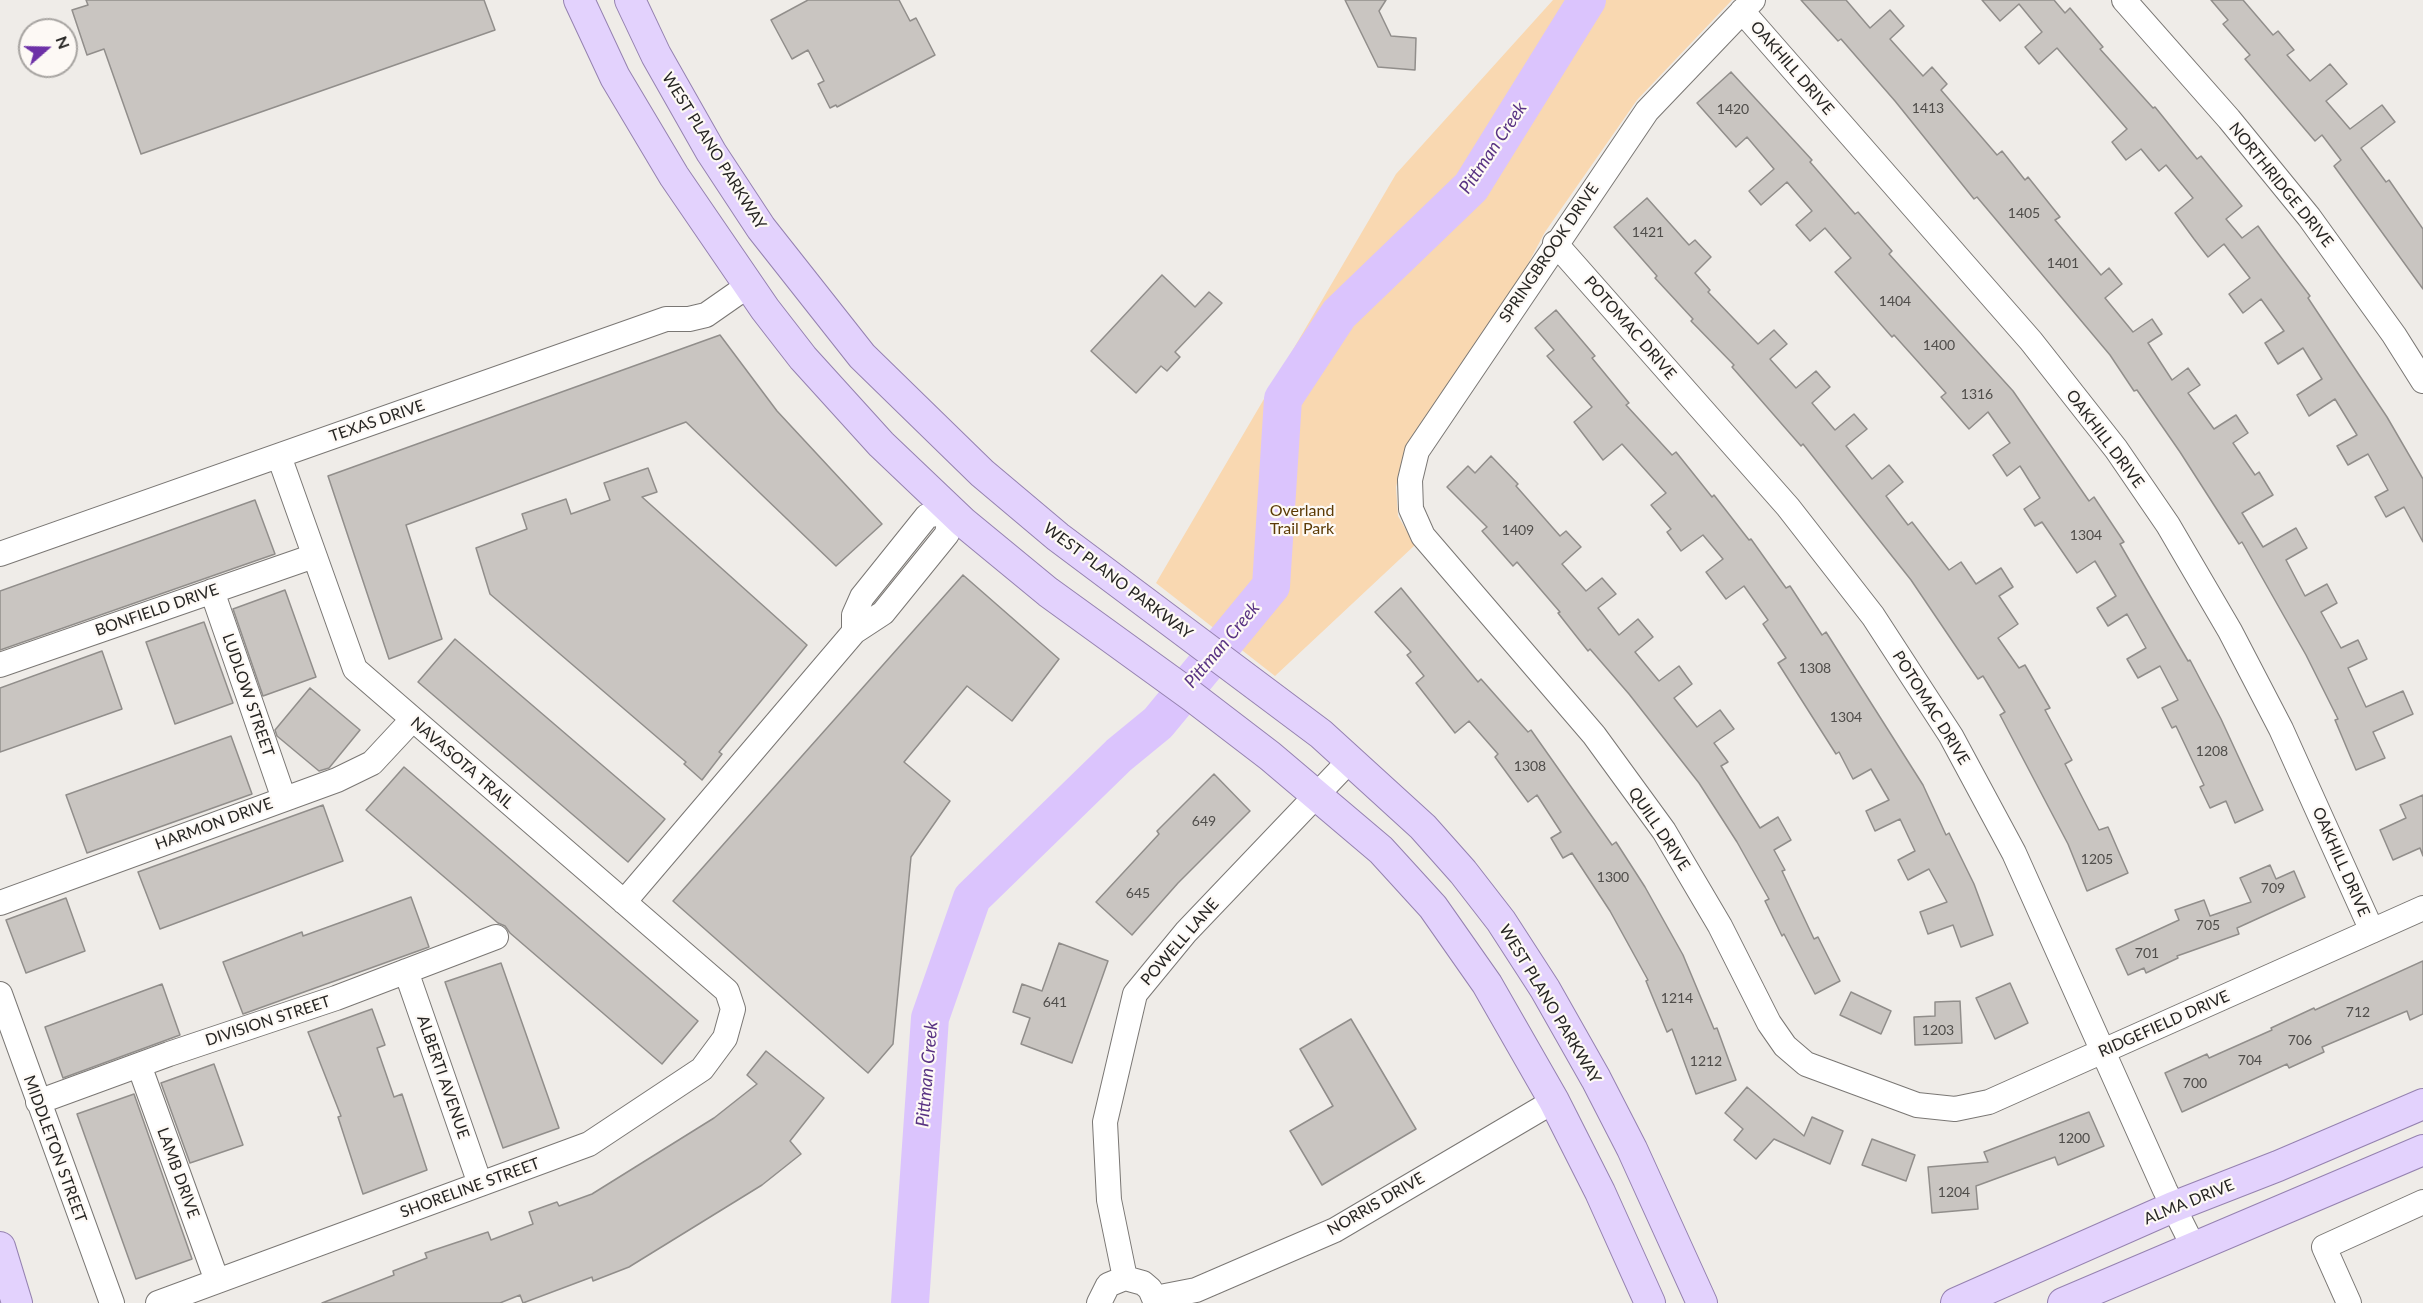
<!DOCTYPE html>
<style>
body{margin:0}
#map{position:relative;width:2423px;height:1303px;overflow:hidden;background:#efece8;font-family:Lato,sans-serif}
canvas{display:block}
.north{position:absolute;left:18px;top:18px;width:60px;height:60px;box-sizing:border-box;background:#fdf9f5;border:2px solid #a7a4a1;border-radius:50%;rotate:70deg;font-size:16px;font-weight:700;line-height:24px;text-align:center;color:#262523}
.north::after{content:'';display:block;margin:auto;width:21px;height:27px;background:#6d31a7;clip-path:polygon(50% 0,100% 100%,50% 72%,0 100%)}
</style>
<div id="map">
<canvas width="2423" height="1303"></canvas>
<div class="north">N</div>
</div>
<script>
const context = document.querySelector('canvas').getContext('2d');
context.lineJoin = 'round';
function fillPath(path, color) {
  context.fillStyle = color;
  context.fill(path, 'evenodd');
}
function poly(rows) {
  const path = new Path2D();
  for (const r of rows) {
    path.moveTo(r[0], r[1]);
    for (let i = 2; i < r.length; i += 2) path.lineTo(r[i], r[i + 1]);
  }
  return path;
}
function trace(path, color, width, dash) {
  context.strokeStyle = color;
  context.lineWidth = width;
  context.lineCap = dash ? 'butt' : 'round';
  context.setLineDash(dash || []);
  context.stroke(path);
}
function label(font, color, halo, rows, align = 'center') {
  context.font = font + ' Lato,sans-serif';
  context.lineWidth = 4.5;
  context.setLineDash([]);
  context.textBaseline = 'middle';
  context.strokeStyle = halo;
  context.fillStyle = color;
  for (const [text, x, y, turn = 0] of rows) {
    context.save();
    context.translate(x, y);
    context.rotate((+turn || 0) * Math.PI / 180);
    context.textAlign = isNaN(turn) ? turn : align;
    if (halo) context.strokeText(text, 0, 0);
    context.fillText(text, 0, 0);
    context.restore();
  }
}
fillPath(poly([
 [1553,0,1732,0,1637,100,1545,232,1474,365,1403,459,1396,487,1398,516,1415,545,1275,676,1156,583,1396,174]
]), '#f9d8b1');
trace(poly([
 [910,1303,930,1018,972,898,1119,755,1158,723,1271,586,1283,399,1339,314,1471,187,1587,0]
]), '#dbc4fd', 38);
const building = poly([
 [86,0,484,0,495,30,141,154,104,49,87,55,72,10,88,5,86,0],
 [808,0,899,0,910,21,916,18,935,55,837,107,836,105,830,108,818,84,824,81,808,50,792,59,771,20,808,0],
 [1345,0,1386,0,1379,11,1391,36,1416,38,1415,70,1378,67,1345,0],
 [1801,0,1846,0,1870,28,1890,10,1904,26,1890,39,1923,76,1932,67,1947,84,1941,90,1997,155,2002,151,2025,180,2028,177,2060,217,2055,220,2101,275,2109,268,2122,284,2105,298,2133,332,2152,319,2162,334,2148,343,2172,380,2188,368,2200,385,2188,393,2214,429,2236,415,2248,433,2233,443,2255,475,2259,472,2273,495,2242,513,2263,547,2296,528,2307,548,2286,560,2305,596,2327,584,2337,603,2321,612,2341,648,2358,640,2367,659,2348,668,2366,707,2403,691,2413,714,2373,732,2385,758,2356,770,2335,720,2338,719,2306,655,2242,542,2239,544,2180,452,2137,390,2134,391,2110,355,1977,197,1974,199,1895,101,1841,39,1838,41,1801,0],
 [1982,0,2054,0,2065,13,2070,8,2103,47,2100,49,2153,108,2155,107,2197,159,2201,156,2242,206,2226,219,2242,238,2258,226,2271,244,2310,296,2308,298,2387,417,2423,479,2423,542,2404,507,2386,517,2375,497,2388,490,2368,454,2348,465,2337,446,2357,435,2335,399,2309,416,2297,395,2322,379,2303,348,2278,364,2265,343,2284,331,2261,299,2243,313,2229,294,2250,278,2224,244,2208,257,2194,239,2175,213,2193,198,2166,165,2159,171,2141,149,2126,160,2112,142,2127,129,2057,48,2039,64,2025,47,2042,32,2019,4,2000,21,1982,0],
 [2211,0,2243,0,2273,35,2278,31,2294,50,2287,55,2310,81,2330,64,2347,84,2326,101,2350,129,2382,105,2395,122,2361,148,2386,182,2389,180,2423,229,2423,289,2334,166,2341,160,2322,135,2315,141,2245,59,2250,55,2223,24,2228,20,2211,0],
 [1731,72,1812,160,1810,162,1855,214,1858,212,1892,251,1889,254,2013,391,2089,501,2094,497,2124,542,2120,544,2188,661,2190,660,2221,719,2263,810,2235,823,2226,801,2210,808,2200,787,2204,785,2176,726,2172,728,2162,708,2178,700,2160,666,2138,678,2127,659,2146,648,2127,614,2108,626,2097,608,2116,596,2095,561,2077,573,2042,522,2035,526,2024,509,2040,498,2020,466,2007,476,1993,455,2010,443,1988,412,1969,429,1941,397,1946,393,1894,335,1892,337,1835,272,1851,258,1825,228,1810,241,1796,225,1812,211,1787,182,1761,205,1749,191,1774,169,1747,137,1736,147,1697,103,1731,72],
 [1647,198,1689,245,1695,240,1711,257,1695,273,1710,290,1708,292,1758,344,1774,330,1787,344,1770,359,1796,388,1816,371,1830,387,1812,403,1835,430,1854,414,1867,429,1846,446,1872,479,1889,465,1903,482,1886,496,1908,525,1912,522,1949,570,1961,562,1976,584,2001,568,2013,587,1999,596,2018,624,1998,638,2019,668,2025,665,2050,708,2045,710,2072,760,2065,764,2099,830,2108,827,2128,873,2087,891,2068,844,2000,715,2005,712,1983,676,1978,679,1911,580,1803,444,1801,446,1732,367,1734,365,1691,321,1693,319,1655,278,1657,276,1614,227,1647,198],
 [1162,275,1195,307,1209,292,1222,303,1175,352,1180,357,1167,371,1161,366,1136,393,1091,351,1162,275],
 [1556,310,1595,356,1592,358,1629,403,1626,405,1672,455,1676,452,1712,497,1714,495,1749,540,1751,539,1786,588,1790,586,1822,635,1826,632,1923,785,1946,835,1949,833,1974,884,1993,935,1961,947,1953,925,1928,934,1920,912,1947,902,1929,869,1908,880,1898,860,1915,851,1900,819,1875,831,1866,811,1889,800,1871,769,1853,779,1839,752,1836,754,1778,663,1786,658,1763,624,1768,620,1744,586,1726,599,1706,572,1723,559,1703,535,1681,551,1667,532,1671,529,1651,505,1666,493,1622,444,1603,460,1574,422,1592,407,1547,356,1554,350,1535,328,1556,310],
 [720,335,777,411,882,524,836,566,686,422,406,525,442,639,389,659,328,476,720,335],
 [1491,456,1518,484,1516,486,1560,536,1566,531,1581,547,1562,564,1586,591,1602,578,1616,594,1598,608,1619,635,1638,619,1653,637,1635,652,1659,681,1679,666,1692,684,1674,698,1697,727,1720,710,1734,729,1714,743,1728,762,1721,766,1760,828,1778,817,1791,840,1774,850,1785,870,1782,871,1814,939,1818,937,1840,981,1815,994,1784,934,1782,936,1765,901,1769,899,1737,842,1699,783,1629,694,1590,649,1588,651,1558,613,1560,612,1517,562,1513,566,1482,531,1487,527,1447,487,1468,466,1475,473,1491,456],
 [648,468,657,492,642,497,807,645,719,752,722,754,702,780,684,764,686,762,490,594,476,548,527,529,522,514,566,499,571,514,610,500,604,483,648,468],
 [255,500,275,554,0,650,0,591,255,500],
 [963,575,1059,659,1012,721,967,686,904,762,950,801,911,857,893,1044,868,1073,673,901,963,575],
 [1401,588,1478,682,1481,679,1528,732,1531,730,1612,845,1616,842,1645,887,1683,955,1714,1029,1717,1028,1736,1080,1696,1094,1672,1029,1667,1032,1646,981,1648,980,1610,911,1572,853,1563,858,1551,838,1561,832,1537,795,1528,802,1495,757,1498,754,1469,721,1455,733,1416,683,1424,676,1407,655,1411,652,1375,612,1401,588],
 [285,590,316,677,263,696,233,609,285,590],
 [204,622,233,703,175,724,146,642,204,622],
 [455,639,665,819,628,862,418,682,455,639],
 [102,651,122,709,0,752,0,688,102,651],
 [310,688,360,730,329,768,319,771,277,736,275,730,310,688],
 [231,736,252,794,87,853,66,795,231,736],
 [404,767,698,1021,662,1064,510,933,505,926,498,923,366,810,404,767],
 [1214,774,1250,811,1178,883,1132,935,1096,902,1159,834,1157,831,1214,774],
 [2423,795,2423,856,2420,848,2393,860,2380,830,2406,818,2400,805,2423,795],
 [323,805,343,861,160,929,138,872,323,805],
 [2270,865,2276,879,2294,871,2305,897,2237,928,2239,934,2177,956,2178,958,2146,973,2144,968,2128,975,2116,949,2179,920,2175,910,2204,900,2210,916,2251,902,2240,878,2270,865],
 [411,897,429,947,243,1014,223,962,302,932,303,936,411,897],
 [66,898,85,951,26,973,6,920,66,898],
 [1059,943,1108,961,1072,1063,1021,1044,1030,1018,1013,1012,1022,984,1042,991,1059,943],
 [2423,961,2423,1014,2410,1020,2407,1011,2322,1047,2324,1052,2289,1068,2287,1064,2182,1112,2165,1073,2207,1054,2209,1058,2272,1030,2271,1028,2314,1008,2315,1010,2423,961],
 [501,963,559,1128,503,1148,445,982,501,963],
 [2010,983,2028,1023,1995,1039,1976,998,2010,983],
 [162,984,180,1035,63,1078,45,1027,162,984],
 [1851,992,1891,1011,1881,1034,1840,1015,1851,992],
 [1960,1001,1962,1043,1915,1045,1914,1017,1935,1016,1935,1002,1960,1001],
 [372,1009,385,1045,377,1048,394,1097,402,1094,427,1170,363,1194,338,1117,341,1116,308,1032,372,1009],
 [1351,1019,1416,1129,1322,1185,1290,1131,1333,1106,1300,1049,1351,1019],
 [766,1051,824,1098,790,1141,801,1154,762,1185,629,1267,593,1281,592,1277,523,1303,520,1295,500,1303,322,1303,394,1275,393,1271,427,1258,425,1253,488,1232,491,1240,533,1224,529,1212,557,1202,559,1206,592,1194,714,1118,757,1084,747,1075,766,1051],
 [214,1064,243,1145,190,1163,161,1083,214,1064],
 [1747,1087,1804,1136,1812,1117,1843,1131,1830,1164,1774,1139,1756,1159,1734,1140,1743,1129,1725,1113,1747,1087],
 [134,1094,192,1259,136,1279,77,1114,134,1094],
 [2089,1112,2104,1146,2058,1165,2055,1157,1976,1186,1978,1209,1932,1213,1928,1167,1988,1162,1984,1152,2089,1112],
 [1872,1139,1915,1155,1906,1181,1862,1165,1872,1139]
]);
fillPath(building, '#c9c5c1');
trace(building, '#918e8b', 1.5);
const minor = poly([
 [1753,0,1647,111,1417,451,1410,480,1411,509,1423,536,1594,735,1664,831,1720,926,1769,1023,1785,1046,1806,1064,1917,1105,1955,1109,1989,1102,2423,908],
 [2124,0,2229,119,2309,217,2394,335,2423,381],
 [1742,11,2031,341,2116,449,2168,525,2230,631,2281,729,2372,931],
 [1555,243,1788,507,1873,616,1951,736,2014,853,2165,1190,2193,1246],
 [0,554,666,319,689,319,706,315,749,285],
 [212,591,284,799],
 [0,665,314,556],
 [624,902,854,632,883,613,947,534,951,510,927,516,862,597,854,615,854,632],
 [0,903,337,780,372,763,412,720],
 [406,971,480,1184],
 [0,994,112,1303],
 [139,1065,217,1281],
 [38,1102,169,1054,336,998,496,937],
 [1125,1278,1109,1200,1105,1122,1135,994,1186,932,1351,759],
 [1155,1298,1196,1290,1335,1230,1554,1101],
 [158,1303,589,1144,702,1069,725,1038,733,1009,727,991,355,669,279,456],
 [1099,1303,1108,1285,1125,1278,1143,1283,1150,1289,1156,1303],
 [2349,1303,2324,1247,2423,1202]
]);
const major = poly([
 [579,0,615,77,674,176,765,309,803,358,881,444,963,522,1048,592,1193,697,1270,756,1381,850,1433,907,1487,984,1554,1101,1600,1192,1650,1303],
 [630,0,656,55,711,152,761,228,862,356,982,473,1058,537,1321,734,1423,827,1463,872,1501,921,1545,989,1596,1079,1632,1149,1702,1303],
 [0,1247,17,1303],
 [1956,1303,2173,1207,2278,1166,2423,1104],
 [2063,1303,2423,1150]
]);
trace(minor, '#7a7774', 26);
trace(major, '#9582b0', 32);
trace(minor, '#fff', 24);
trace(major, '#e3d2fd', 30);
label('14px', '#4f4d4a', null, [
 ["1413",1928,108],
 ["1420",1733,109],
 ["1405",2024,213],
 ["1421",1648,232],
 ["1401",2063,263],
 ["1404",1895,301],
 ["1400",1939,345],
 ["1316",1977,394],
 ["1409",1518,530],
 ["1304",2086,535],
 ["1308",1815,668],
 ["1304",1846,717],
 ["1208",2212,751],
 ["1308",1530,766],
 ["649",1204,821],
 ["1205",2097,859],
 ["1300",1613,877],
 ["709",2273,888],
 ["645",1138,893],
 ["705",2208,925],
 ["701",2147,953],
 ["1214",1677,998],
 ["641",1055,1002],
 ["712",2358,1012],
 ["1203",1938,1030],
 ["706",2300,1040],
 ["704",2250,1060],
 ["1212",1706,1061],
 ["700",2195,1083],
 ["1200",2074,1138],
 ["1204",1954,1192]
]);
label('16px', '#262523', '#fdf9f5', [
 ["OAKHILL DRIVE",1792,68,49],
 ["WEST PLANO PARKWAY",714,151,58],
 ["NORTHRIDGE DRIVE",2281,185,51],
 ["SPRINGBROOK DRIVE",1549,253,-56],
 ["POTOMAC DRIVE",1630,328,49],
 ["TEXAS DRIVE",377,421,-19],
 ["OAKHILL DRIVE",2105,439,53],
 ["WEST PLANO PARKWAY",1118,581,37],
 ["BONFIELD DRIVE",157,610,-19],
 ["LUDLOW STREET",248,695,71],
 ["POTOMAC DRIVE",1931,708,58],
 ["NAVASOTA TRAIL",462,763,41],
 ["HARMON DRIVE",214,824,-20],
 ["QUILL DRIVE",1659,829,56],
 ["OAKHILL DRIVE",2341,862,66],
 ["POWELL LANE",1180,942,-49],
 ["WEST PLANO PARKWAY",1550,1004,59],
 ["DIVISION STREET",268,1021,-18],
 ["RIDGEFIELD DRIVE",2164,1024,-24],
 ["ALBERTI AVENUE",443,1077,71],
 ["MIDDLETON STREET",55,1149,70],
 ["LAMB DRIVE",178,1173,70],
 ["SHORELINE STREET",470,1188,-20],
 ["ALMA DRIVE",2189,1202,-22],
 ["NORRIS DRIVE",1376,1204,-30]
]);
label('16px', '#5c3b06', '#fdf9f5', [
 ["Overland",1302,511],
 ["Trail Park",1302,529]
]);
label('italic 18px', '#593383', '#fdf9f5', [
 ["Pittman Creek",1493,148,-56],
 ["Pittman Creek",1222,645,-50],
 ["Pittman Creek",927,1074,-85]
]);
</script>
